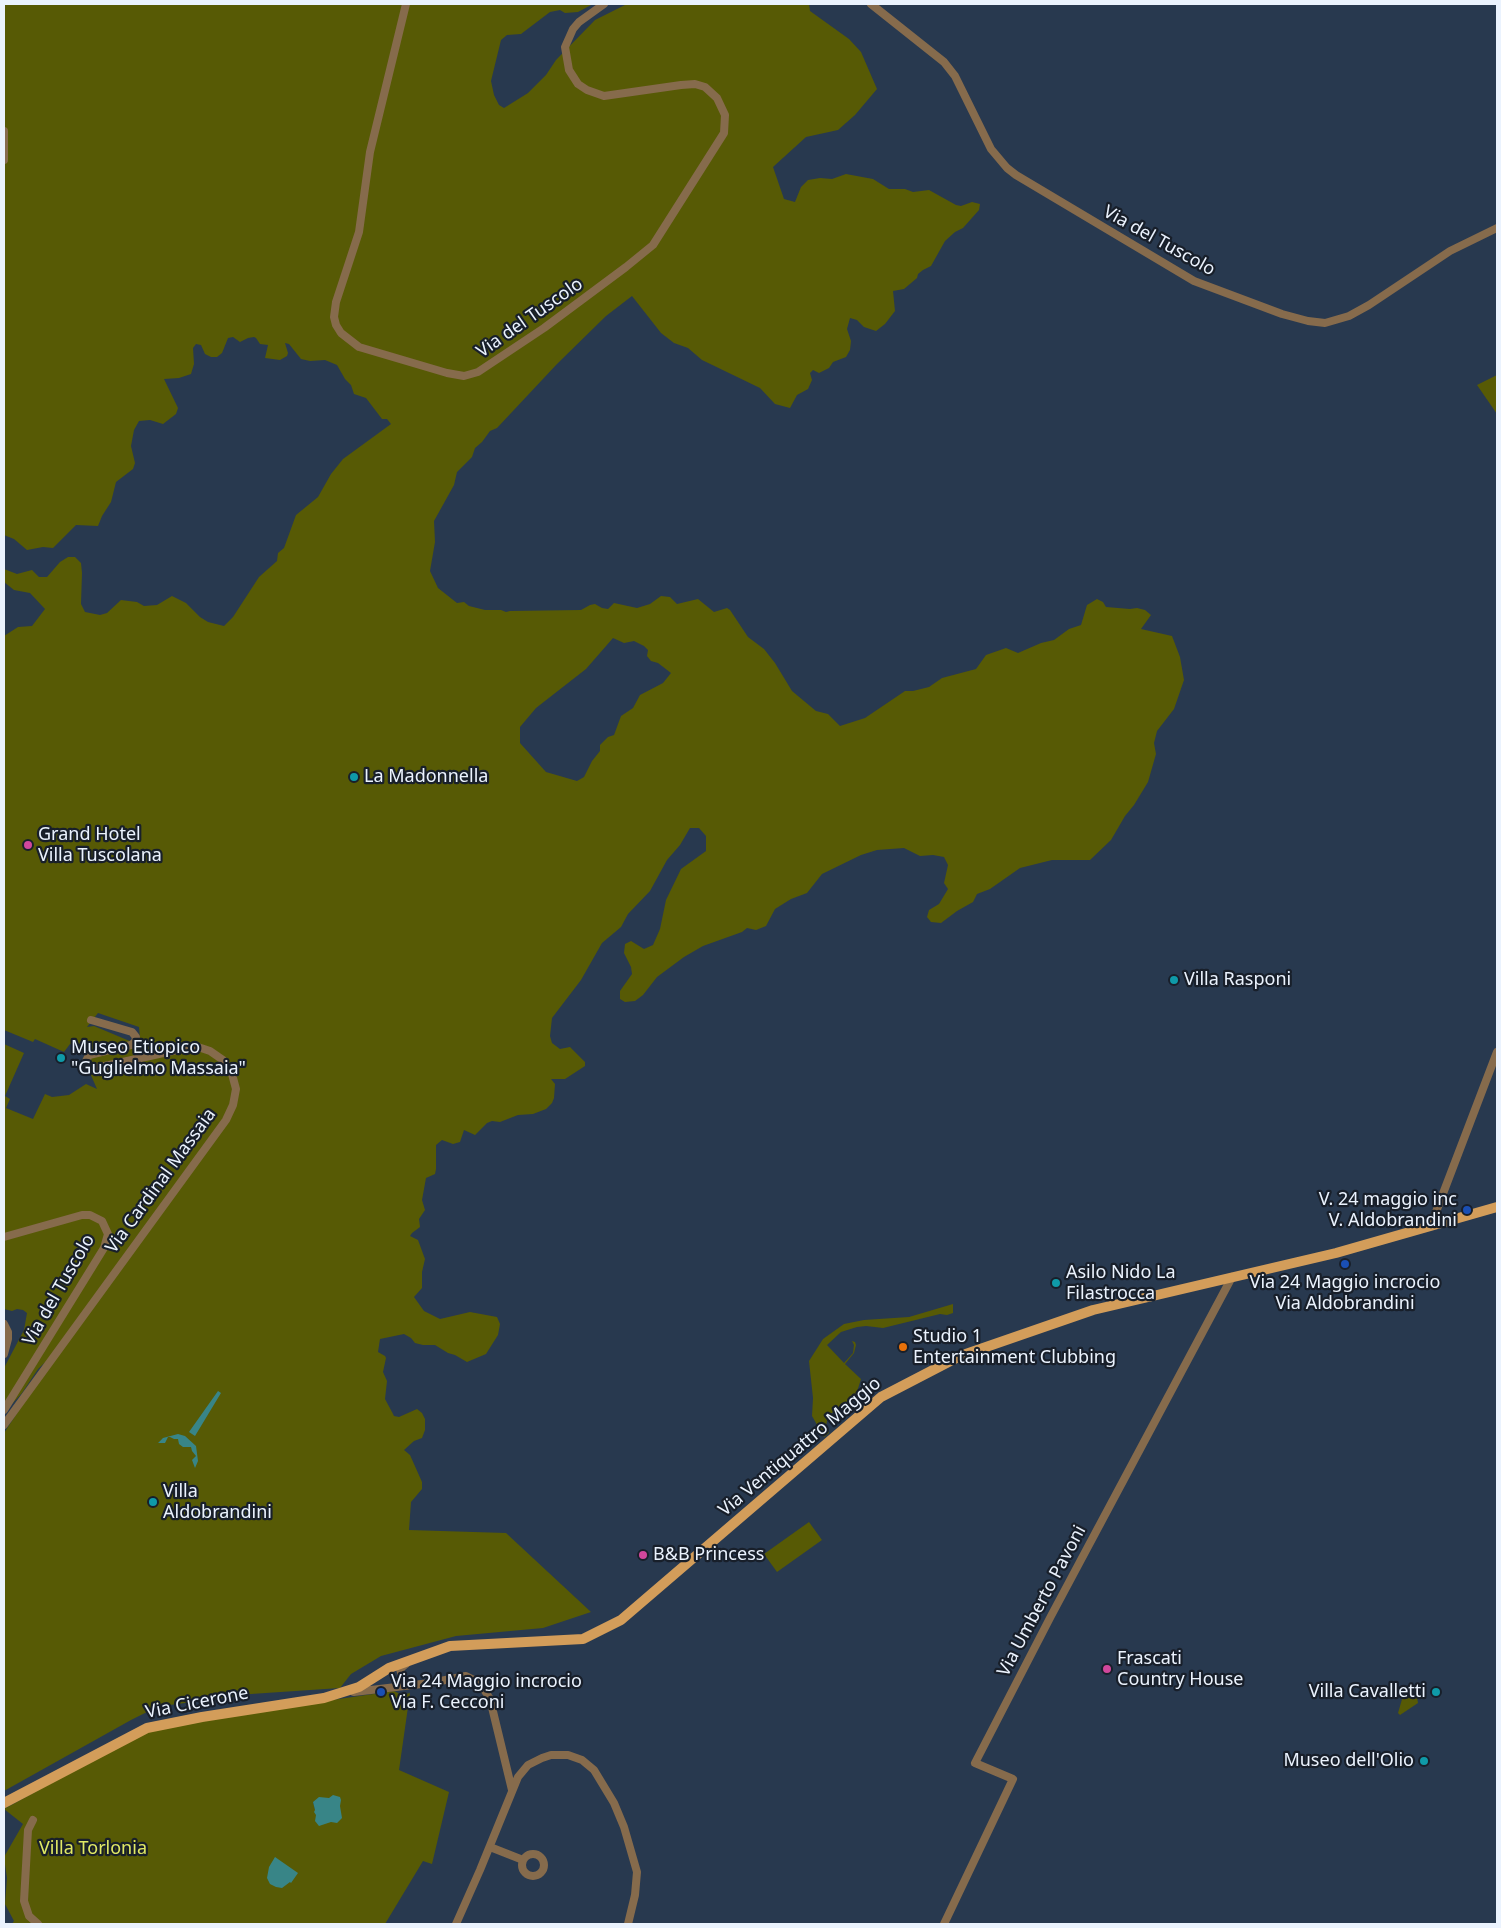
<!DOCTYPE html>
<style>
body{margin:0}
#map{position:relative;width:1501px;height:1928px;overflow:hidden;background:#28394f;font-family:"Noto Sans",sans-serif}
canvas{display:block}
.frame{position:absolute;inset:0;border:5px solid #ebf3fe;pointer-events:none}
</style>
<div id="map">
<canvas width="1501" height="1928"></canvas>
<div class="frame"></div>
</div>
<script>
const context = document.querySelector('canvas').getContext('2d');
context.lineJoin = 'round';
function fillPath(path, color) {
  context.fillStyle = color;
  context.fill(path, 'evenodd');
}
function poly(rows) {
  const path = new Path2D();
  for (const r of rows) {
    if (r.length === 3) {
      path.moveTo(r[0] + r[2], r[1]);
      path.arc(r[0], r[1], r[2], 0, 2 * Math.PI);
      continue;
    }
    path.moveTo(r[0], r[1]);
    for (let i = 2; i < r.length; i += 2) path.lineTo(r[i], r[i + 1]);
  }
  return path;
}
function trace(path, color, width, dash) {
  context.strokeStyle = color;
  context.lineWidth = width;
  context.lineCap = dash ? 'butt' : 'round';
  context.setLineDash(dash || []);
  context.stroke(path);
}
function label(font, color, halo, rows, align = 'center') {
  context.font = font + ' "Noto Sans",sans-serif';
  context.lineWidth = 4.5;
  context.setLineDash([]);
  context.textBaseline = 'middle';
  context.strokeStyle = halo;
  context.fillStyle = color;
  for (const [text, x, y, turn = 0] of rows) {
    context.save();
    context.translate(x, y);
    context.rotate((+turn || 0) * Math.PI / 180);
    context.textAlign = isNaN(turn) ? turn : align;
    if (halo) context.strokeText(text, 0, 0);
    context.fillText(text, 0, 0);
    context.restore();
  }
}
fillPath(poly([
 [4,4,593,4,578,12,565,13,560,10,550,12,521,34,507,35,501,40,491,81,494,95,499,105,504,108,528,93,546,75,556,60,595,20,627,4,809,4,810,11,849,39,861,52,877,89,855,115,838,130,806,137,773,167,784,199,795,202,801,187,808,180,820,178,832,179,846,174,873,179,889,189,905,189,913,192,929,190,956,205,961,206,972,202,980,204,979,210,963,228,955,232,945,241,931,266,923,270,918,274,917,278,904,289,893,291,895,311,885,324,876,331,864,327,857,320,850,318,847,329,851,341,850,350,846,357,833,362,829,368,819,373,813,370,810,373,812,380,808,389,797,395,790,408,775,404,760,388,702,360,688,348,674,343,661,333,632,296,606,316,557,364,497,428,490,431,482,442,475,448,472,457,457,472,454,485,434,521,435,542,430,571,438,588,457,603,464,602,469,606,485,610,501,610,506,612,510,611,581,610,590,605,595,604,602,608,608,609,614,603,637,608,650,604,661,596,670,597,677,604,698,599,714,612,727,608,730,610,748,637,764,649,775,663,792,691,816,711,828,714,840,726,865,718,905,691,913,691,929,687,942,678,976,669,986,655,1006,648,1018,653,1041,643,1054,640,1069,629,1081,625,1087,605,1097,599,1103,602,1106,607,1130,609,1137,608,1145,610,1151,615,1141,629,1172,636,1180,657,1184,680,1174,709,1157,731,1154,743,1156,754,1148,782,1134,805,1125,816,1111,840,1090,860,1052,860,1020,868,990,889,977,894,973,902,957,911,941,923,931,922,927,917,929,910,939,904,948,889,944,883,948,865,944,857,933,855,920,856,904,848,877,850,861,855,822,874,807,893,791,899,775,909,766,926,756,930,747,928,742,932,703,946,684,957,657,977,643,995,635,1001,625,1002,620,999,620,991,632,974,631,967,624,953,625,944,631,941,644,949,653,945,660,929,666,900,681,869,706,851,706,836,699,828,690,828,680,845,667,860,650,891,628,914,621,927,602,943,581,980,552,1018,550,1036,552,1043,560,1049,570,1047,585,1062,585,1066,565,1079,551,1079,555,1084,554,1098,552,1103,546,1109,533,1114,518,1115,500,1122,492,1121,487,1123,475,1135,464,1130,460,1142,453,1144,442,1140,436,1145,436,1169,435,1174,426,1178,422,1200,425,1210,419,1219,420,1227,412,1233,410,1236,418,1240,425,1259,422,1272,422,1288,414,1297,424,1311,440,1319,470,1312,497,1317,500,1324,498,1335,486,1354,467,1362,455,1355,448,1353,435,1345,423,1345,415,1343,411,1338,404,1334,380,1339,378,1352,385,1356,386,1358,383,1372,387,1381,385,1399,392,1412,394,1416,399,1417,417,1409,422,1413,425,1419,425,1430,422,1438,414,1441,404,1450,410,1455,422,1482,422,1489,411,1502,409,1530,506,1533,591,1612,543,1628,456,1636,381,1656,351,1674,340,1688,251,1694,170,1705,147,1712,131,1720,4,1791,4,1433,60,1348,38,1369,22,1393,11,1405,4,1406,4,1368,24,1330,27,1313,23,1310,17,1309,12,1311,4,1309,4,1044,24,1053,5,1096,10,1099,6,1108,33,1119,45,1094,52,1097,69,1095,86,1084,97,1089,90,1073,86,1053,70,1044,64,1052,35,1039,33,1042,4,1030,4,636,18,627,32,626,45,609,30,593,14,590,4,582,4,569,17,574,32,570,39,577,47,577,60,562,68,557,75,557,81,563,82,573,81,604,85,612,100,615,107,613,121,600,137,602,144,606,157,605,172,596,186,603,200,617,208,622,224,626,233,617,259,577,277,561,278,553,284,548,296,515,318,497,331,474,343,459,391,424,387,419,382,419,366,398,354,394,351,385,345,379,337,365,325,360,310,361,301,359,289,344,285,343,288,353,287,356,280,360,265,358,268,345,260,344,256,338,254,337,248,338,240,342,233,337,228,338,222,353,217,357,211,357,205,354,201,345,196,344,193,348,194,364,191,374,179,378,164,379,178,408,176,414,163,424,150,420,139,421,134,430,131,446,135,463,133,469,116,482,111,502,102,516,98,526,76,525,53,548,43,547,27,550,14,539,4,535],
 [613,638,624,643,634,641,644,646,648,650,647,656,651,661,658,663,671,673,663,683,640,695,633,708,621,716,614,735,608,737,600,745,600,751,592,761,584,777,577,781,546,772,520,743,520,727,536,708,586,669],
 [98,1013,139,1027,140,1039,132,1042,94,1026,87,1027],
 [1497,375,1497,414,1477,385],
 [953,1304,953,1313,947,1315,940,1314,883,1328,866,1326,857,1327,841,1332,827,1345,844,1363,853,1353,854,1345,852,1341,855,1342,856,1345,854,1353,845,1364,861,1379,856,1395,828,1416,826,1426,829,1433,824,1437,812,1416,813,1398,809,1361,823,1339,844,1324,864,1320,909,1317],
 [809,1522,822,1540,777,1572,764,1554],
 [1405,1689,1417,1697,1418,1703,1400,1715,1398,1713],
 [394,1691,402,1695,410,1693,399,1770,449,1792,432,1864,423,1861,385,1924,12,1924,14,1921,5,1904,7,1878,4,1857,23,1824,4,1809,147,1731,208,1718],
 [327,1798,340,1808,340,1811,327,1823,316,1813,313,1802]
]), '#575a05');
fillPath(poly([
 [218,1391,221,1393,195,1436,189,1432],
 [178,1434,185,1436,196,1446,198,1461,195,1468,192,1460,196,1456,192,1451,191,1447,183,1447,179,1444,178,1439,174,1439,170,1437,168,1437,165,1443,158,1443,163,1438],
 [333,1795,340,1797,341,1800,340,1806,342,1818,337,1823,331,1822,319,1826,315,1821,316,1815,314,1812,315,1810,313,1802,319,1797,329,1798],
 [275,1857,298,1873,291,1883,290,1882,282,1888,276,1887,270,1884,267,1878,269,1867]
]), '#388587');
trace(poly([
 [406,4,370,152,359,232,336,302,334,317,336,325,341,333,359,347,447,373,464,376,478,372,544,328,626,267,653,245,724,133,725,115,717,98,705,87,695,84,681,85,604,96,587,90,578,84,569,70,565,47,573,29,579,22,604,4],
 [871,4,944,62,955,76,991,149,1007,168,1016,175,1194,281,1282,314,1308,321,1325,323,1349,316,1369,305,1450,251,1497,228],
 [4,131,4,160],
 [1431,1225,1497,1052],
 [4,1237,82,1215,90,1215,102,1221,108,1234,104,1248,4,1410],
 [4,1324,8,1332,8,1339,4,1354],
 [4,1425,226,1120,233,1105,236,1089,232,1074,223,1060,210,1051,195,1046,91,1069,87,1066,86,1061,89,1055,131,1045,135,1042,136,1037,132,1032,91,1020],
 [406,1664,400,1669,403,1680,413,1684],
 [354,1692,430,1683,466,1676,480,1683,490,1699,512,1790],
 [33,1820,28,1830,24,1901,29,1916,38,1924],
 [490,1847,523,1860],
 [533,1865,11],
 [456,1924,480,1870,518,1777,528,1765,542,1758,551,1755,568,1755,582,1760,594,1770,614,1803,624,1827,637,1872,635,1895,628,1924],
 [944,1924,1013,1779,975,1763,1051,1616,1232,1277]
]), '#866b4c', 8);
trace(poly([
 [4,1803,147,1728,202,1717,324,1698,359,1687,389,1668,450,1646,583,1639,621,1620,881,1397,960,1356,1093,1310,1336,1253,1497,1207]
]), '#d39d5a', 10);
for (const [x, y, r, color] of [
 [354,777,5,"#0f9aa8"],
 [28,845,5,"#d1479c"],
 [1174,980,5,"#0f9aa8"],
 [61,1058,5,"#0f9aa8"],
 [1467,1210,5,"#1a4fb4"],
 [1345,1264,5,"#1a4fb4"],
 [1056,1283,5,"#0f9aa8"],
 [903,1347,5,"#e8710a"],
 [153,1502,5,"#0f9aa8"],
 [643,1555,5,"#d1479c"],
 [1107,1669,5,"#d1479c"],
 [381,1692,5,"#1a4fb4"],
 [1436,1692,5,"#0f9aa8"],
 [1424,1761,5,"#0f9aa8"]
]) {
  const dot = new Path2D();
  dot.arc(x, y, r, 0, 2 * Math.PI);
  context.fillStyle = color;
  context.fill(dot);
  trace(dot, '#181f2a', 2);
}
label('18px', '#ebf3fe', '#181f2a', [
 ["Via del Tuscolo",1159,241,29],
 ["Via del Tuscolo",530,318,-35],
 ["Via Cardinal Massaia",161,1181,-54],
 ["Via del Tuscolo",59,1290,-60],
 ["Via Ventiquattro Maggio",800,1447,-40],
 ["Via Umberto Pavoni",1042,1601,-62],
 ["Via Cicerone",197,1703,-11]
]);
label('18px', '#ebf3fe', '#181f2a', [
 ["La Madonnella",364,777],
 ["Grand Hotel",38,835],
 ["Villa Tuscolana",38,856],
 ["Villa Rasponi",1184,980],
 ["Museo Etiopico",71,1048],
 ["\"Guglielmo Massaia\"",71,1069],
 ["V. 24 maggio inc",1457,1200,"right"],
 ["V. Aldobrandini",1457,1221,"right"],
 ["Asilo Nido La",1066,1273],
 ["Filastrocca",1066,1294],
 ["Via 24 Maggio incrocio",1345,1283,"center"],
 ["Via Aldobrandini",1345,1304,"center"],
 ["Studio 1",913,1337],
 ["Entertainment Clubbing",913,1358],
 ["Villa",163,1492],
 ["Aldobrandini",163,1513],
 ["B&B Princess",653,1555],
 ["Frascati",1117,1659],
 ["Country House",1117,1680],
 ["Via 24 Maggio incrocio",391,1682],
 ["Via F. Cecconi",391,1703],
 ["Villa Cavalletti",1426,1692,"right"],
 ["Museo dell'Olio",1414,1761,"right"]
], 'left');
label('18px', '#e1e965', '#181f2a', [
 ["Villa Torlonia",93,1849]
]);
</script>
